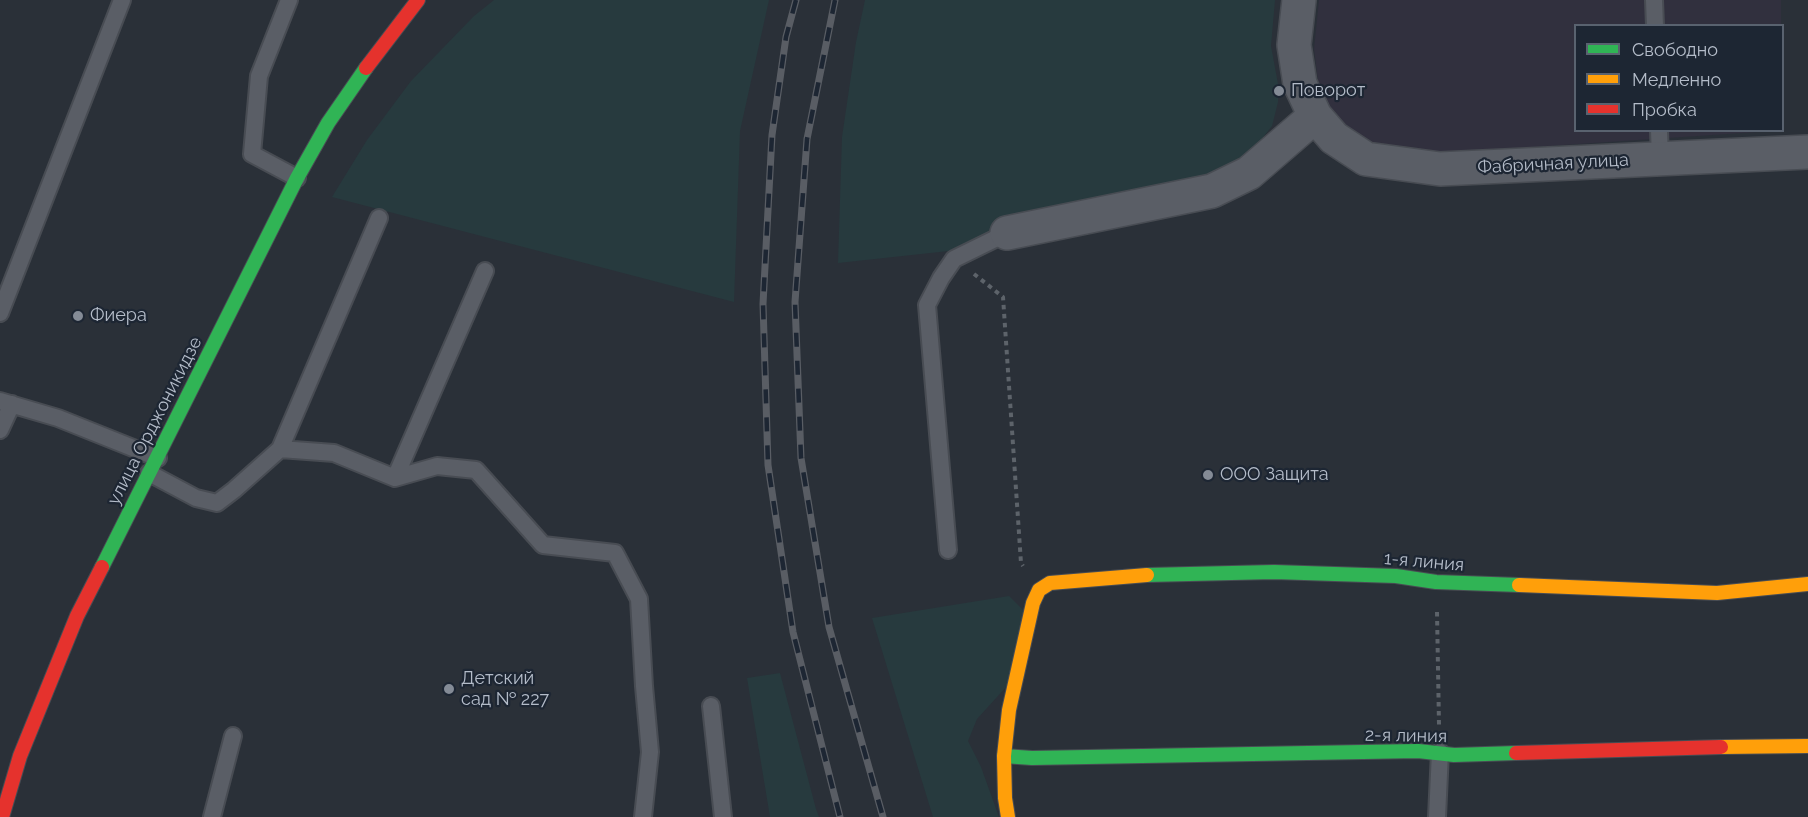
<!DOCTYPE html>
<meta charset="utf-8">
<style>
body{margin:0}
#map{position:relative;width:1808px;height:817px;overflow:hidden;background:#2a3038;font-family:Raleway,sans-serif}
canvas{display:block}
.legend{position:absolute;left:1574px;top:24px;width:210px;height:108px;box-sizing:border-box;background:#1d2633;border:2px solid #59626f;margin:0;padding:8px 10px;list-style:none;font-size:18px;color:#b4bcc9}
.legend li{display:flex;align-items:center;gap:12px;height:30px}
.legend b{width:30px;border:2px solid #59626f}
</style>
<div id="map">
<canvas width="1808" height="817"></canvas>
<ul class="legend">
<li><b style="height:8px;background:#30b455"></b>Свободно</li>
<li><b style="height:8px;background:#ff9f0a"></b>Медленно</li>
<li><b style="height:8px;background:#e5322d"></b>Пробка</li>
</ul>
</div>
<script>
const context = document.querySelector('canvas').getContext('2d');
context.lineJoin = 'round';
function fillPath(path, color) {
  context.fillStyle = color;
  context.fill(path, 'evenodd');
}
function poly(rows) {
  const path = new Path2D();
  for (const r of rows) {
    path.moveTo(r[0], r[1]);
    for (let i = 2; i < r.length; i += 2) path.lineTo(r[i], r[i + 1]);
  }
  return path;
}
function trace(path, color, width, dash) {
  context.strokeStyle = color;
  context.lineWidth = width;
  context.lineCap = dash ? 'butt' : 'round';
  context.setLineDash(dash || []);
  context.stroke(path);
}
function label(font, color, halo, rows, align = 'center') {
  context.font = font + ' Raleway,sans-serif';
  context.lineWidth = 4.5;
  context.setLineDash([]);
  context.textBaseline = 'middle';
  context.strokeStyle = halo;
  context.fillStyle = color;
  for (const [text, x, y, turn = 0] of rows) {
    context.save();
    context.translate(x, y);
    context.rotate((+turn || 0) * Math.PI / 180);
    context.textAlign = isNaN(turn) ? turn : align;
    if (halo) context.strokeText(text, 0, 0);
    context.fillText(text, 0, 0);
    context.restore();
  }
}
fillPath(poly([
 [1319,0,1781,0,1781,25,1576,26,1576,130,1772,131,1415,155,1373,150,1330,113,1318,81,1314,49]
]), '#31303e');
fillPath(poly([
 [494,0,769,0,740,131,734,302,332,197,367,140,411,81,474,16],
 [865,0,1275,0,1271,46,1278,84,1278,102,1272,126,1254,149,1238,163,1210,179,1004,245,838,263,842,137,856,42],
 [1009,596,1025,612,1007,686,977,719,968,741,981,767,999,817,933,817,872,618],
 [780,673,816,809,819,817,770,817,747,678]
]), '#273a3e');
const lane = poly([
 [289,0,259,76,252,154,297,178],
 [1654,0,1655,26],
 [1659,130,1660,159],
 [0,313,122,0],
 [0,401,58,418,158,458],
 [0,430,12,404],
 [280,449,379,218],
 [149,473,196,498,217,503,234,490,280,449,334,453,395,478,437,466,476,470,543,545,615,553,639,599,644,686,650,752,643,817],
 [395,478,485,271],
 [948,550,927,305,941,278,954,259,1007,233],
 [711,706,723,817],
 [212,817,233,736],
 [1437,817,1440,752]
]);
const street = poly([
 [1299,0,1294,45,1300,84,1315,116,1334,138,1366,159,1440,169,1808,152],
 [1007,233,1212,191,1249,173,1315,116]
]);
const fast = poly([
 [102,567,297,178,328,123,366,68],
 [1147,575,1274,572,1396,576,1436,582,1519,585],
 [1004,756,1032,758,1418,751,1454,755,1516,753]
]);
const slow = poly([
 [1519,585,1717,593,1808,584],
 [1721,747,1808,746],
 [1008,817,1005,798,1004,756,1009,710,1033,603,1039,590,1050,583,1147,575]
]);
const jam = poly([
 [366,68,418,0],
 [1516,753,1721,747],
 [2,817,20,756,77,616,102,567]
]);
trace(lane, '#484c53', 20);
trace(street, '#484c53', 36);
trace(fast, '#484c53', 16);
trace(slow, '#484c53', 16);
trace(jam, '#484c53', 16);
trace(poly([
 [974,274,1003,297,1021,563,1023,566],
 [1437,612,1439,725]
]), '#5d636a', 4, [4.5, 4.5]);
trace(lane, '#5a5e66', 16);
trace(street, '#5a5e66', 33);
trace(fast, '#30b455', 14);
trace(slow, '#ff9f0a', 14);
trace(jam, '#e5322d', 14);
const rail = poly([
 [796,0,786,37,772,135,763,304,768,465,793,632,840,817],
 [835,0,807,139,795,302,801,458,829,627,883,817]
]);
trace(rail, '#595d64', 7);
trace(rail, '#1d2633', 4.5, [14]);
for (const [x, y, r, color] of [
 [1279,91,6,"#848b96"],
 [78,316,6,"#848b96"],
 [1208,475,6,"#848b96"],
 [449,689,6,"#848b96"]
]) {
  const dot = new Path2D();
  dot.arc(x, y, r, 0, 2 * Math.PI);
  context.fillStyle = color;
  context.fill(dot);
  trace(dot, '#1d2633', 2);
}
label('18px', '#b4bcc9', '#1d2633', [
 ["Поворот",1291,91],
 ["Фиера",90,316],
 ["ООО Защита",1220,475],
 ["Детский",461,679],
 ["сад № 227",461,700]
], 'left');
label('18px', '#b4bcc9', '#1d2633', [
 ["Фабричная улица",1553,164,-3],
 ["улица Орджоникидзе",155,421,-63],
 ["1-я линия",1424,562,5],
 ["2-я линия",1406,736,1]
]);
</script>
